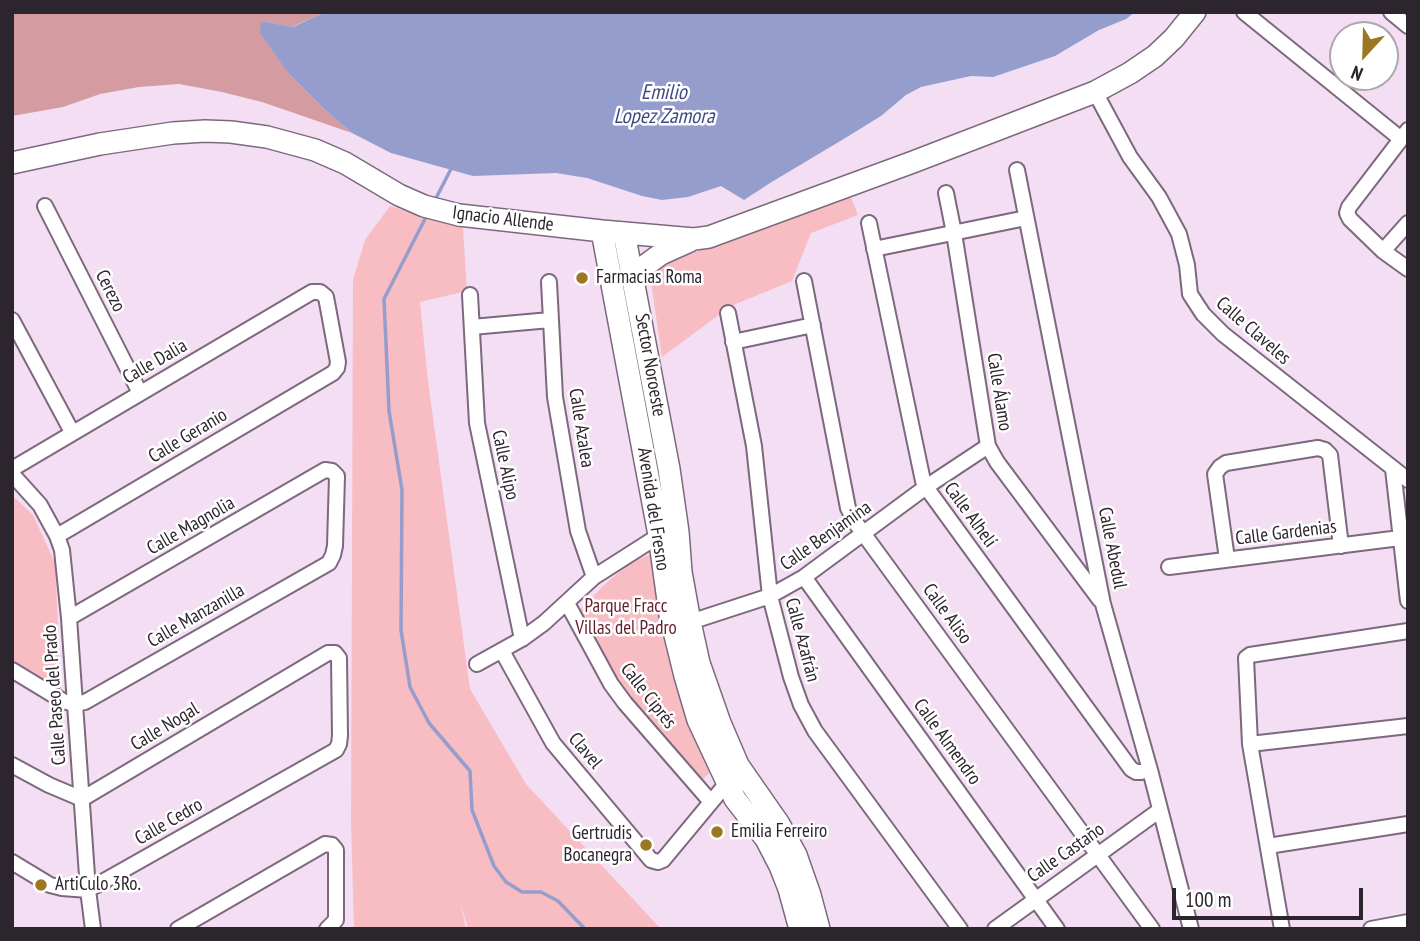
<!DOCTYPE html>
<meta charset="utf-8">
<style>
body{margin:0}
#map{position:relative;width:1420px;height:941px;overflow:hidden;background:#f3def4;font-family:"PT Sans Narrow",sans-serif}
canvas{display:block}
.frame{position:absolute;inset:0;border:14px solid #2d252d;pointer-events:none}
.north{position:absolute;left:1329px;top:21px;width:70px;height:70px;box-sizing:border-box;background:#fff;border:2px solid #aba8ab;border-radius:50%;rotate:202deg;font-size:19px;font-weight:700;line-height:28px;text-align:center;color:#2d252d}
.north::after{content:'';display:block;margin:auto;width:24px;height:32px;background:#9c7723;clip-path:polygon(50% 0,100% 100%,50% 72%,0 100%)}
.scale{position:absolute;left:1172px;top:888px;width:191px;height:32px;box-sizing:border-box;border:4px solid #2d252d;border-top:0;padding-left:9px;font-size:21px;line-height:24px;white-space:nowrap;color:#2d252d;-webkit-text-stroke:5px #fff;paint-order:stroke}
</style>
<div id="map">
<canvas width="1420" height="941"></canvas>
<div class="frame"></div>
<div class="north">N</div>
<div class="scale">100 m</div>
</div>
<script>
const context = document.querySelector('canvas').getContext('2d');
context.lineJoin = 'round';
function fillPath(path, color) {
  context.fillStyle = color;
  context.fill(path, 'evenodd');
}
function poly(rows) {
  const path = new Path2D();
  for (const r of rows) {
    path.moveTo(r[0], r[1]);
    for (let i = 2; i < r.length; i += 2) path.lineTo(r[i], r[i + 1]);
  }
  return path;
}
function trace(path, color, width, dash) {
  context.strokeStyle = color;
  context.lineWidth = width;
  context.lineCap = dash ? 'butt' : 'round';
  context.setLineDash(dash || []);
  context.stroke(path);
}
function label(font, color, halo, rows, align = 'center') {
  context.font = font + ' "PT Sans Narrow",sans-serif';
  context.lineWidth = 5;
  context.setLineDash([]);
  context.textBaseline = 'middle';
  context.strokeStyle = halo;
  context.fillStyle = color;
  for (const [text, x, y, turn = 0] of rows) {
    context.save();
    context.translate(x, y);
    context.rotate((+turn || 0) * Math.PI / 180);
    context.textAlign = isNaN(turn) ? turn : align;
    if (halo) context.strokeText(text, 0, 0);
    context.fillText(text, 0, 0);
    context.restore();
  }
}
fillPath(poly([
 [850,195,858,215,811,233,792,281,731,306,662,357,651,282,652,275,661,265],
 [390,206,463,228,467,291,420,302,428,381,470,689,526,784,661,929,468,929,460,901,466,929,354,929,351,823,353,280,365,240],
 [12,498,16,499,33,515,55,563,61,689,12,660],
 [651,554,712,770,703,779,649,722,618,682,580,610,605,584,630,563]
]), '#f8bdc3');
fillPath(poly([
 [12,12,325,12,292,27,261,21,289,74,325,110,352,133,262,102,222,92,179,84,139,87,100,94,63,107,12,116]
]), '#d49ba1');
fillPath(poly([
 [325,12,1135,12,1126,19,1099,30,1055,56,993,77,971,76,921,87,906,95,881,116,842,140,770,183,744,200,721,186,688,197,662,200,642,196,587,178,556,173,473,176,391,153,352,133,325,110,289,74,260,33,261,21,293,27]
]), '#959dcc');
trace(poly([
 [434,202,451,169],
 [427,215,384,299,389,411,402,490,401,630,410,687,429,723,470,771,472,810,494,866,506,882,522,892,541,892,558,901,585,929]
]), '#959dcc', 3.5);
const street = poly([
 [1244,12,1401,139],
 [1391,12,1408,26],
 [1095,92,1130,157,1159,197,1179,234,1187,265,1190,294,1203,314,1223,334,1408,480],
 [1408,130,1349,207,1347,213,1350,219,1383,251,1408,269],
 [1017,170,1103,604,1150,770,1191,929],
 [946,193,954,233,988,446,997,462,1100,600],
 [45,206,140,393],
 [869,223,923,481,926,487,1131,769,1136,772,1141,772,1150,770],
 [874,249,1026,218],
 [1383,251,1408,223],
 [804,281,848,508,855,522,1152,929],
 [549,282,555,397,578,531,594,577],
 [470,295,477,423,522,639],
 [728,313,754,446,770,596,791,677,801,705,815,731,960,929],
 [12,320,72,432],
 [472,327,550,320],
 [733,342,813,325],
 [1325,450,1330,455,1341,546],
 [12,469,312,292,320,292,326,297,338,362,337,368,333,373,57,536],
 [1393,469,1408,601],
 [12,474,40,505,57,536,62,550,69,618,88,890,93,929],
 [1227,559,1215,474,1220,467,1226,463,1318,448,1325,450],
 [1169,567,1408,537],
 [804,577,1057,929],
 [567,603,611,684,625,703,711,802],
 [684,624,770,596,804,577,926,487,988,446],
 [502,651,553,743,651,860,658,862,663,860,727,783],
 [477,664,522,639,544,623,594,577,663,533],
 [12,670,63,701,74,704,85,702,329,563,333,555,335,546,337,476,332,471,325,470,69,618],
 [1250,744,1408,726],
 [12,765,49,785,82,799,328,653,335,653,339,658,340,736,339,744,336,750,88,890,62,888,50,885,12,862],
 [1268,846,1408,824],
 [178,929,325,844,332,845,336,850,336,920,327,929],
 [995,929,1160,810],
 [1282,929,1250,744,1246,658,1250,655,1408,631],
 [1371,929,1408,922]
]);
const secondary = poly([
 [12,163,100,144,173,133,205,131,231,132,267,137,315,150,345,163,399,195,424,206,459,215,602,231,694,239,709,237,913,162,1095,92,1130,73,1155,56,1174,38,1195,12],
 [602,231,659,535,670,615,685,676,698,720,735,799,766,839,780,866,789,889,800,929],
 [624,233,669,469,678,532,681,572,690,622,699,663,720,723,738,765,779,824,796,855,810,895,819,929],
 [632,275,661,254,690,241]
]);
trace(street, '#7c697d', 18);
trace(secondary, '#7c697d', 24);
trace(street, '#fff', 14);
trace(secondary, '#fff', 21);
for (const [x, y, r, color] of [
 [582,278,7,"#9c7723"],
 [717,832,7,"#9c7723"],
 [646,845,7,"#9c7723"],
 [41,885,7,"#9c7723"]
]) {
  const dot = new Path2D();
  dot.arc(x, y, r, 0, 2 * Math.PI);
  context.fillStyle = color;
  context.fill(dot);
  trace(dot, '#fff', 2.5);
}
label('19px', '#2d252d', '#fff', [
 ["Ignacio Allende",503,219,7],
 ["Cerezo",110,291,63],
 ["Calle Claveles",1253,331,41],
 ["Calle Dalia",155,362,-30],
 ["Sector Noroeste",650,365,80],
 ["Calle Álamo",999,392,81],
 ["Calle Azalea",581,428,81],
 ["Calle Geranio",188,436,-31],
 ["Calle Alipo",505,465,78],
 ["Avenida del Fresno",653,509,81],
 ["Calle Alhelí",970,515,54],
 ["Calle Magnolia",191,526,-30],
 ["Calle Gardenias",1286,533,-7],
 ["Calle Benjamina",826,536,-35],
 ["Calle Abedul",1112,548,79],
 ["Calle Aliso",947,614,54],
 ["Calle Manzanilla",196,616,-30],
 ["Calle Azafrán",802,640,75],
 ["Calle Paseo del Prado",55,695,-94],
 ["Calle Ciprés",648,696,52],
 ["Calle Nogal",165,727,-31],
 ["Calle Almendro",947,742,54],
 ["Clavel",585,751,50],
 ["Calle Cedro",169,822,-30],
 ["Calle Castaño",1066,853,-35]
]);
label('19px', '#2d252d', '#fff', [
 ["Farmacias Roma",596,278],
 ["Emilia Ferreiro",731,832],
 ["Gertrudis",632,834,"right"],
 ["Bocanegra",632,856,"right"],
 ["ArtiCulo 3Ro.",55,885]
], 'left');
label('19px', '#631e2c', '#fff', [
 ["Parque Fracc",626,607],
 ["Villas del Padro",626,629]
]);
label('italic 21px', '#414783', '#fff', [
 ["Emilio",664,93],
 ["Lopez Zamora",664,117]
]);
</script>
